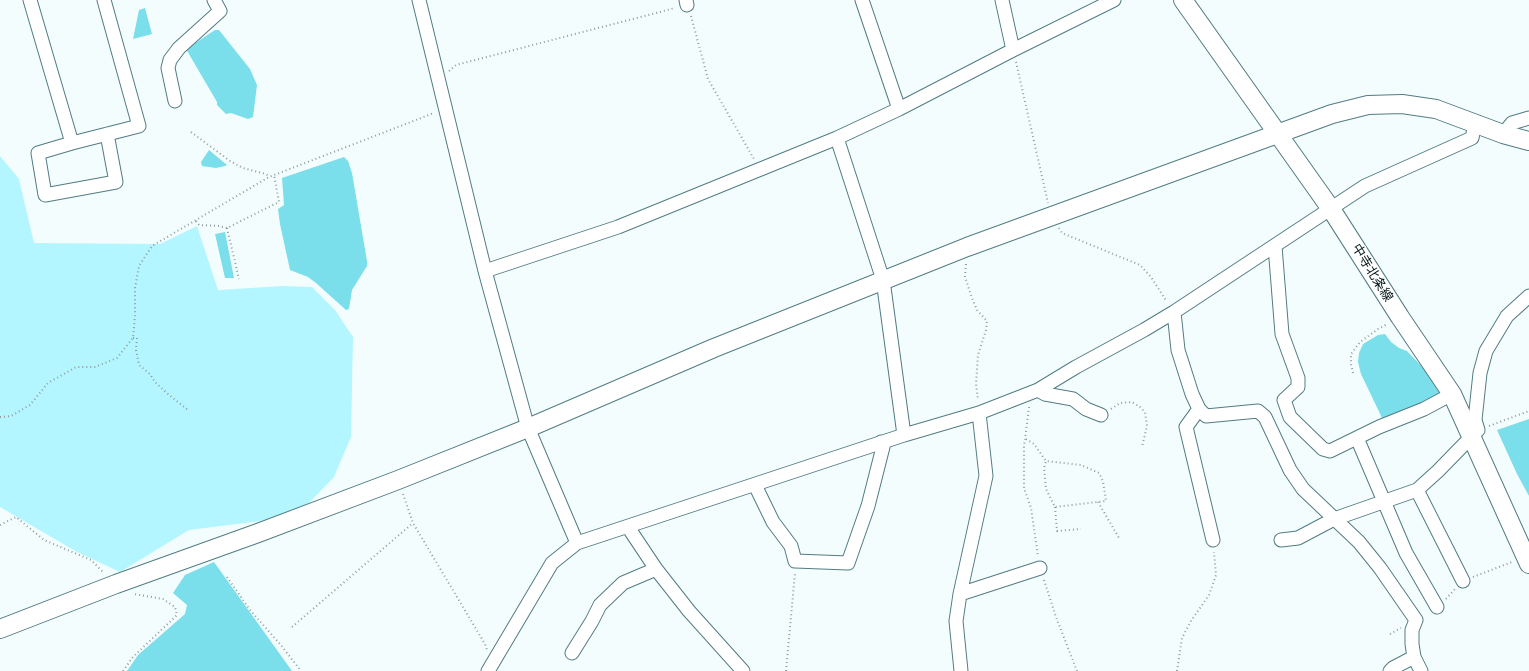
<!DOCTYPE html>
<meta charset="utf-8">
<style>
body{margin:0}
canvas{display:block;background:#f4fdfe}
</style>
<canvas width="1529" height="671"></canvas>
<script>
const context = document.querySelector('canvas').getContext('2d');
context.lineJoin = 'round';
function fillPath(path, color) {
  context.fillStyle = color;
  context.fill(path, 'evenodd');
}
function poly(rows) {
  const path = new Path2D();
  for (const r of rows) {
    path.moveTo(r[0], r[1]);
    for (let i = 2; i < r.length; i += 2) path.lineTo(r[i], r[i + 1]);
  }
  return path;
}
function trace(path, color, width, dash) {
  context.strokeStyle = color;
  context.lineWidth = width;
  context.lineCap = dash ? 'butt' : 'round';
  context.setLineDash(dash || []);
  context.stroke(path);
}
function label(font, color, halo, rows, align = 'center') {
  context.font = font + ' "Fira Sans Condensed","Noto Sans JP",sans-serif';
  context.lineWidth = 3;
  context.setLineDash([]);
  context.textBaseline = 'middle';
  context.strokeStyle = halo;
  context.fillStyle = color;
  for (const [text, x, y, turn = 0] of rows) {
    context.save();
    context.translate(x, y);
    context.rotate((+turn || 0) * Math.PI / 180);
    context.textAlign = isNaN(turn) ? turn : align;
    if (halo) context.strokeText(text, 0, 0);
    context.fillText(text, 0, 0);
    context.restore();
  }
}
fillPath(poly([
 [0,156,19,179,34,243,160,244,197,226,218,290,283,286,312,287,335,310,353,337,351,437,334,477,306,506,261,521,189,530,120,572,77,552,0,507]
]), '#b4f6ff');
fillPath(poly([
 [145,8,152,34,133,39,139,10],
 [215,30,219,30,250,69,257,85,253,117,248,119,231,113,226,114,217,105,217,102,186,49],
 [209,150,227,165,225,166,216,168,202,166,201,162],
 [344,157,348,161,352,173,367,261,367,266,352,290,349,309,346,310,316,283,308,277,290,270,280,224,278,209,284,205,282,178],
 [225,232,234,278,225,278,215,234],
 [1385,334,1391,342,1399,348,1407,351,1429,374,1435,382,1441,396,1383,420,1361,374,1358,362,1359,353,1363,344,1378,335],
 [1529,419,1529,496,1517,474,1497,430],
 [214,562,292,671,127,671,138,655,185,614,187,605,173,593,185,575]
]), '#7bdeeb');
const street = poly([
 [30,0,72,143,139,126,104,0],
 [419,0,485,271,528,428,577,543],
 [686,0,687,5],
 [862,0,899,109],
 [1002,0,1013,50],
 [175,101,168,68,170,60,179,48,220,11,214,0],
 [1503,134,1512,123,1529,118],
 [837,138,883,280,904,435],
 [72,143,38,153,45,195,116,182,107,134],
 [1275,246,1282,334,1298,378,1298,387,1284,400,1290,417,1323,449,1330,451,1379,427,1424,409,1452,394],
 [485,271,618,227,837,138,899,109,1013,50,1114,0],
 [1174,312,1178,350,1192,394,1199,409,1206,416,1258,411,1265,417,1290,470,1303,489,1359,542,1380,568,1416,620,1412,630,1412,644,1414,657,1421,671],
 [1038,390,1045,394,1073,399,1086,409,1101,415],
 [1199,409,1186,427,1213,540],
 [1357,438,1406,553,1437,607],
 [755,485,773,522,791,546,795,561,848,563,868,506,883,447,881,442],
 [1417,490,1463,581],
 [628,527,656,569,689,611,743,671],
 [1281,540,1298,538,1334,519,1417,490,1438,471,1478,430,1475,420,1480,373,1486,351,1507,316,1529,296],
 [960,594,1040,568],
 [572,653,592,621,600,605,623,583,656,569],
 [488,671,552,563,577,543,904,435,979,413,1038,390,1076,367,1144,330,1174,312,1365,186,1472,138,1475,124],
 [961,671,956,621,960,594,986,476,979,413],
 [1390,671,1393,668,1414,657]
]);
const secondary = poly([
 [1183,0,1331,209,1400,317,1452,394,1529,564],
 [0,629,116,584,258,533,398,480,528,428,714,348,967,247,1332,114,1368,105,1402,104,1436,109,1503,134,1529,141]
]);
trace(street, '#527c82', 15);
trace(secondary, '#527c82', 20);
trace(poly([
 [691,16,708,79,754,159],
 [1016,62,1048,203],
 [449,71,456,65,675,8],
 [191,132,230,161,243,168,266,174,269,177],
 [196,221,199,225,219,226,227,228,279,202,274,175],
 [227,228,239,279],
 [1059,228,1062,233,1140,265,1151,277,1167,302],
 [966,264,965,277,972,298,977,310,987,321,986,330,978,355,976,384,978,400],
 [133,338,137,338,136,350,139,365,150,374,155,382,169,395,188,410],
 [1353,373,1351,364,1351,354,1360,342,1378,329,1387,324],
 [1029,407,1024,447,1024,488,1031,508,1038,556],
 [1111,409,1120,403,1132,402,1140,407,1145,412,1147,426,1142,447],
 [0,417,11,416,30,405,48,383,76,367,95,367,117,358,133,338,135,316,135,288,139,266,152,246,269,177,434,113],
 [1489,426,1529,411],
 [1026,439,1034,444,1046,461,1081,465,1099,473,1103,481,1106,501,1055,507,1046,489,1044,468,1046,461],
 [403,494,413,523,485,644,487,650],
 [1098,502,1119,538],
 [1055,507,1057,531,1081,529],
 [0,525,16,517,44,540,91,560,104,573],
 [227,577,250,610,280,644,301,671],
 [1473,577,1512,562],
 [1044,580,1056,617,1077,671],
 [1446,599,1455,589],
 [292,627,413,523],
 [1390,634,1401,628],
 [123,671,133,657,177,615,175,607,163,599,134,594],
 [786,671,795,573],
 [1177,671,1182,638,1191,621,1209,595,1216,575,1214,552]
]), '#8f9c9d', 2, [1, 3]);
trace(street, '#fff', 13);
trace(secondary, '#fff', 18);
label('13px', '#061719', '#fff', [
 ["中寺北条線",1372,273,58]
]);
</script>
